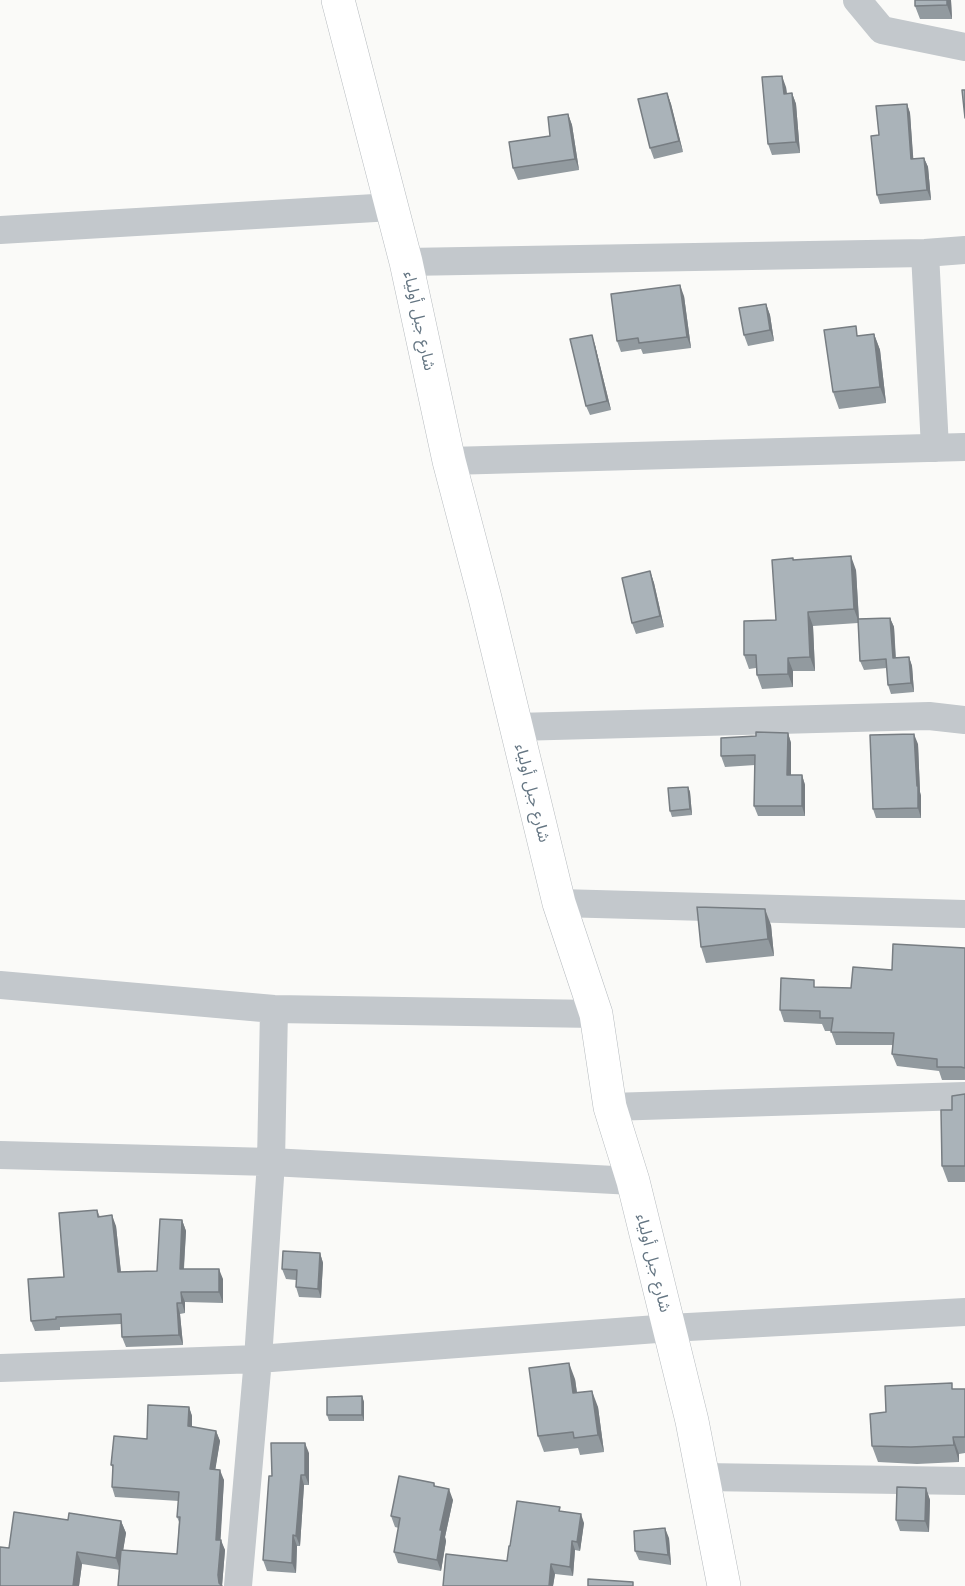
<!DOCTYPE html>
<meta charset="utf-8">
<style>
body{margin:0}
canvas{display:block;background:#fafaf8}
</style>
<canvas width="965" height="1586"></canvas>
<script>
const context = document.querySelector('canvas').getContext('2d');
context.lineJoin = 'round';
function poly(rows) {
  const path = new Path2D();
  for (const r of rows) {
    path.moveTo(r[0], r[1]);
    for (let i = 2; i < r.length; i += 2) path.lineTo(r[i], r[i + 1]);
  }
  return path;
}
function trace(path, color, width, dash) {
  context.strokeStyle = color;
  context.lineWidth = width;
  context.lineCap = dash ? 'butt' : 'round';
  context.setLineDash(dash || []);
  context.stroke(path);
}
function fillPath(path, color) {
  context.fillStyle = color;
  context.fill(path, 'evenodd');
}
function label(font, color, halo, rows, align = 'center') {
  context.font = font + ' "Work Sans","Noto Sans Arabic",sans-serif';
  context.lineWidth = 6;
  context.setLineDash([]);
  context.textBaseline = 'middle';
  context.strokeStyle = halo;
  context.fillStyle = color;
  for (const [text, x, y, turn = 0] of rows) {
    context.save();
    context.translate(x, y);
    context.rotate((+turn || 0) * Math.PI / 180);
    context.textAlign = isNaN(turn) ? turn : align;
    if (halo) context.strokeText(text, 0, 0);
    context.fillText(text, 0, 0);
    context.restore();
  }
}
const highway = poly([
 [338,0,406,262,449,461,485,598,559,903,596,1014,610,1107,633,1181,692,1421,724,1586]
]);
trace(highway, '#b4b9bd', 34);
trace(poly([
 [857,0,882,30,965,47],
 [0,230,392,207],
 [925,253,935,448],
 [406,262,925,253,965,250],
 [449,461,965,447],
 [516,727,929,716,965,720],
 [559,903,965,914],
 [0,985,274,1009,596,1014],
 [610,1107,965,1096],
 [0,1155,271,1162,633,1181],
 [0,1368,258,1359,670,1328,965,1312],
 [703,1477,965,1481],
 [238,1586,258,1359,271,1162,274,1009]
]), '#c3c8cc', 28);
trace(highway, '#fff', 33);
fillPath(poly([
 [915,0,951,0,952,19,920,19,915,6],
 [786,87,787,94,792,93,796,104,800,153,772,155,768,144],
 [667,93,671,104,683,152,654,159,650,148],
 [907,104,910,113,913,159,924,158,928,167,931,200,880,204,877,195,879,135],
 [568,114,572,125,579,170,518,180,513,168,550,136],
 [684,296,691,348,643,354,641,349,621,352,617,341],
 [766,304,770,315,774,341,748,346,744,335],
 [874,334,880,350,886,403,839,409,833,392,860,336],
 [595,345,611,410,590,415,586,406],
 [793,560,856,570,859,619,890,618,894,627,896,658,909,657,912,666,914,692,891,694,888,685,887,668,864,670,860,661,858,623,813,626,815,671,793,671,793,687,762,689,757,675,756,668,749,669,744,655,776,620],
 [650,571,654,583,664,627,636,634,632,623],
 [788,733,791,743,791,775,802,775,805,785,805,816,758,816,754,806,755,765,725,767,721,756,756,736],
 [918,744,920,792,921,796,921,818,876,818,873,809],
 [688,787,690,792,692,815,672,817,670,811],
 [771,925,774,956,706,963,701,947],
 [965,948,965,1080,942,1080,939,1071,897,1066,892,1054,893,1045,836,1045,831,1031,825,1031,822,1024,784,1022,780,1010,817,987,851,988,892,970],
 [965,1094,965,1182,948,1182,942,1166,952,1110],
 [97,1210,100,1217,116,1226,121,1272,157,1271,182,1220,186,1231,184,1269,223,1279,223,1303,185,1302,185,1313,180,1314,183,1345,126,1347,122,1337,121,1324,60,1327,60,1330,35,1331,31,1321,64,1277],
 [320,1253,323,1263,321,1298,299,1297,296,1287,296,1280,286,1279,282,1269],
 [575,1379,577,1392,598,1407,604,1452,580,1455,578,1448,544,1452,538,1436],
 [954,1389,965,1389,965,1453,959,1454,959,1462,917,1464,878,1462,872,1446,886,1412],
 [362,1396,364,1402,364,1421,329,1421,327,1415],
 [189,1407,192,1416,192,1427,216,1431,220,1441,215,1469,224,1480,220,1540,225,1550,222,1586,82,1564,79,1586,0,1586,9,1548,68,1520,121,1521,126,1533,123,1550,177,1554,179,1522,177,1517,179,1501,115,1497,112,1487,113,1468,111,1465,147,1439],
 [309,1453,309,1485,304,1485,300,1546,297,1546,296,1573,267,1571,263,1560],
 [434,1483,435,1486,453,1500,445,1537,446,1541,441,1571,398,1563,394,1552,399,1528,395,1527,391,1516],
 [926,1488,930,1500,929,1532,900,1531,896,1520],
 [561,1511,584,1523,580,1551,575,1550,573,1576,555,1574,553,1586,443,1586,507,1561,510,1546],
 [669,1538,671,1565,639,1560,635,1551]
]), '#929a9f');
fillPath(poly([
 [947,0,951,0,952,19,947,5],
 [782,76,786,87,788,105,784,94],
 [667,93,671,104,683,152,679,141],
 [792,93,796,104,800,153,796,142],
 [907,104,910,113,914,168,911,159],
 [568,114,572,125,579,170,575,159],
 [924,158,928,167,931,200,927,190],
 [680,285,684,296,691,348,687,337],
 [766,304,770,315,774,341,770,330],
 [874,334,880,350,886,403,880,387],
 [592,335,595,345,611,410,607,401],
 [851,556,856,570,859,623,854,609],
 [650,571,654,583,664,627,660,616],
 [808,612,813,626,815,671,810,657],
 [890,618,894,627,896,668,893,658],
 [909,657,912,666,914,692,911,683],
 [788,658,793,671,793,687,788,674],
 [788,733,791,743,791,785,787,775],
 [914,734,918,744,920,792,921,796,921,818,918,808],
 [802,775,805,785,805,816,802,806],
 [688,787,690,792,692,815,690,809],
 [765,909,771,925,774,956,768,939],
 [112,1215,116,1226,122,1283,118,1272],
 [182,1220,186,1231,183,1279,180,1269],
 [320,1253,323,1263,321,1298,318,1289],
 [219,1269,223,1279,223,1303,219,1292],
 [181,1292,185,1302,185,1313,182,1303],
 [177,1303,180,1314,183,1345,179,1335],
 [569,1363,575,1379,579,1409,573,1393],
 [592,1391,598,1407,604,1452,598,1435],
 [362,1396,364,1402,364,1421,362,1415],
 [189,1407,192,1416,192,1436,188,1426],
 [216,1431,220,1441,214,1478,210,1469],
 [953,1437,959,1454,959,1462,954,1445],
 [305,1443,309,1453,309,1485,305,1475],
 [220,1470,224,1480,220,1550,216,1540],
 [301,1475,304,1485,300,1546,296,1536],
 [926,1488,930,1500,929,1532,925,1521],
 [449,1489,453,1500,445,1537,446,1541,441,1571,437,1560,440,1530],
 [581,1514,584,1523,580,1551,577,1542],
 [121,1521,126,1533,120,1570,116,1558],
 [665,1528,669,1538,671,1565,668,1555],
 [293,1535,297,1546,296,1573,292,1563],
 [221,1540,225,1550,222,1586,219,1583,218,1575],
 [572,1541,575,1550,573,1576,570,1567],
 [77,1552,82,1564,79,1586,73,1586],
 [551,1564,555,1574,553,1586,549,1586]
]), '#777d82');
const building = poly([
 [915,0,947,0,947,5,915,6,915,0],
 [782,76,784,94,792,93,796,142,768,144,762,77,782,76],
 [962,90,965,90,965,118,962,90],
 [667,93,679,141,650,148,638,99,667,93],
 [907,104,911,159,924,158,927,190,877,195,871,136,879,135,876,106,907,104],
 [568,114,575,159,513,168,509,142,550,136,548,117,568,114],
 [680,285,687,337,639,343,638,338,617,341,611,294,680,285],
 [766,304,770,330,744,335,739,308,766,304],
 [856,326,857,336,874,334,880,387,833,392,824,330,856,326],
 [592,335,607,401,586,406,570,339,592,335],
 [851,556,854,609,808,612,810,657,788,658,788,674,757,675,756,655,744,655,744,621,776,620,772,560,793,558,793,560,851,556],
 [650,571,660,616,632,623,622,578,650,571],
 [890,618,893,658,909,657,911,683,888,685,886,659,860,661,858,619,890,618],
 [756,732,788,733,787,775,802,775,802,806,754,806,755,755,721,756,721,738,756,736,756,732],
 [914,734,917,786,918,786,918,808,873,809,870,735,914,734],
 [688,787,690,809,670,811,668,788,688,787],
 [697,907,765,909,768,939,701,947,697,907],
 [893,944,965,948,965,1068,961,1067,937,1067,937,1059,892,1054,894,1033,831,1032,833,1018,820,1018,820,1011,780,1010,781,978,814,980,814,987,851,988,853,967,892,970,893,944],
 [965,1094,965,1166,942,1166,941,1110,952,1110,952,1096,965,1094],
 [97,1210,98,1217,112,1215,118,1272,157,1271,160,1219,182,1220,180,1269,219,1269,219,1292,181,1292,182,1303,177,1303,179,1335,122,1337,121,1314,56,1317,56,1319,31,1321,28,1279,64,1277,59,1213,97,1210],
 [283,1251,320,1253,318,1289,296,1287,297,1270,282,1269,283,1251],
 [569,1363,573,1393,592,1391,598,1435,574,1438,573,1432,538,1436,529,1368,569,1363],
 [952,1383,952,1389,965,1389,965,1437,953,1437,954,1445,911,1447,872,1446,870,1414,886,1412,885,1386,952,1383],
 [362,1396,362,1415,327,1415,327,1397,362,1396],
 [148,1405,189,1407,188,1426,216,1431,210,1469,220,1470,216,1540,221,1540,218,1575,219,1583,222,1586,118,1586,121,1550,177,1554,180,1517,177,1517,179,1492,112,1487,113,1465,111,1465,114,1436,147,1439,148,1405],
 [271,1443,305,1443,305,1475,301,1475,296,1536,293,1535,292,1563,263,1560,269,1476,272,1476,271,1443],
 [399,1476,434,1483,434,1486,449,1489,440,1530,442,1530,437,1560,394,1552,400,1518,391,1516,399,1476],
 [897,1487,926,1488,925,1521,896,1520,897,1487],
 [517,1501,560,1507,559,1511,581,1514,577,1542,572,1541,570,1567,551,1564,549,1586,443,1586,446,1554,507,1561,509,1546,510,1546,517,1501],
 [14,1512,68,1520,69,1513,121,1521,116,1558,77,1552,73,1586,0,1586,0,1547,9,1548,14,1512],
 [665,1528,668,1555,635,1551,634,1531,665,1528],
 [588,1579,633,1582,633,1586,588,1586,588,1579]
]);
fillPath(building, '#aab3b9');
trace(building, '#777d82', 1.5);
label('16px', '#657683', '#fff', [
 ["شارع جبل أولياء",419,321,78],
 ["شارع جبل أولياء",532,793,76],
 ["شارع جبل أولياء",653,1263,76]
]);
</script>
